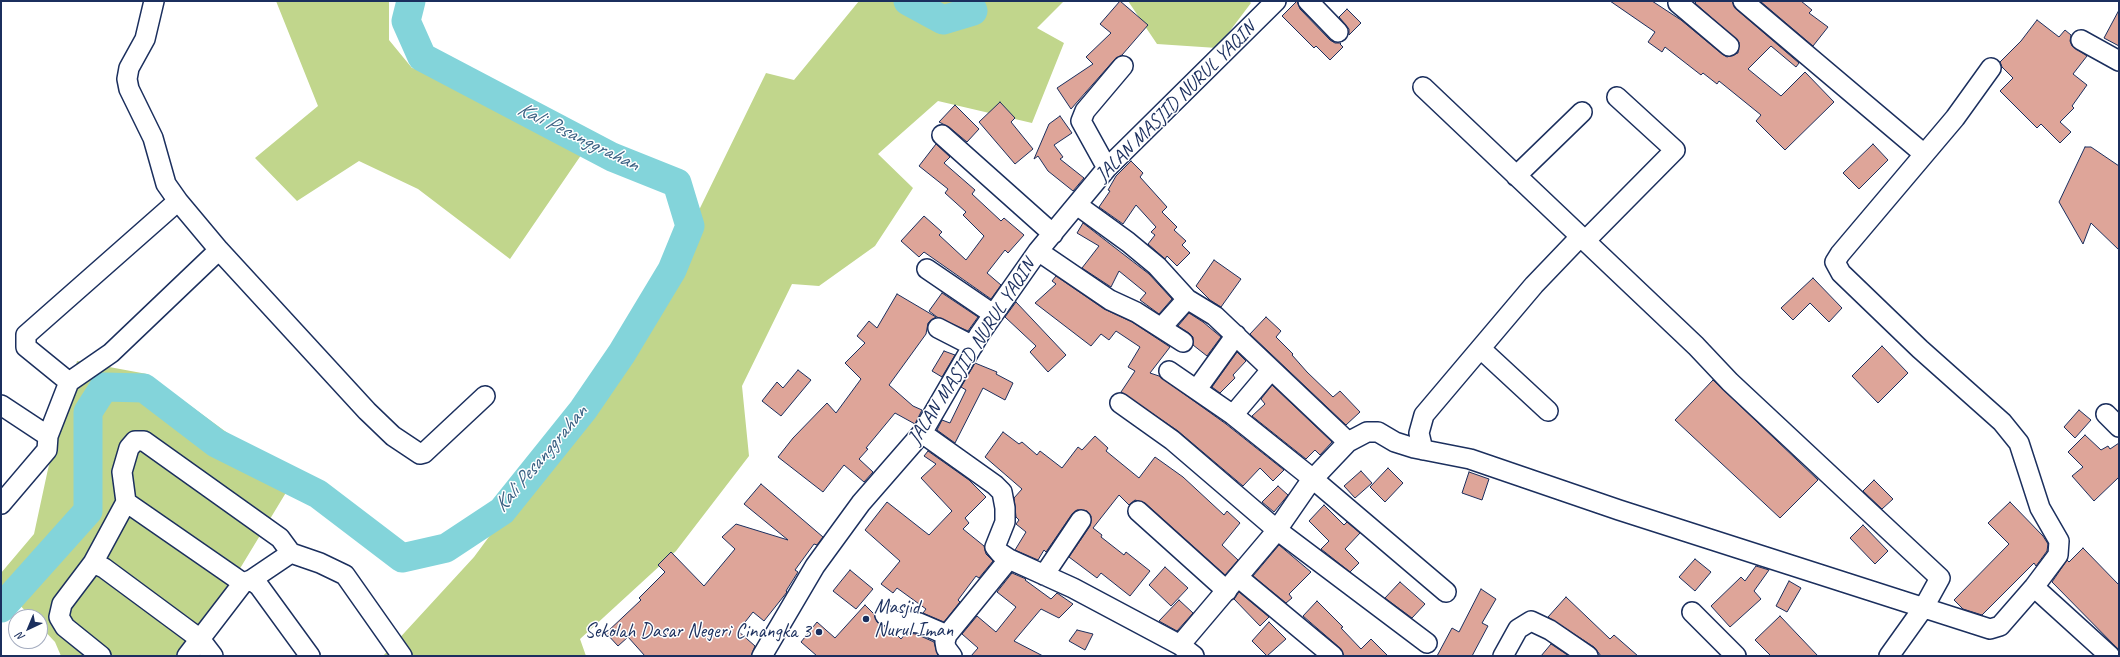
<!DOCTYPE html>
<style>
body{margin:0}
#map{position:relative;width:2120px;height:657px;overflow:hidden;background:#fff;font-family:Caveat,sans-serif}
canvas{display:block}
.frame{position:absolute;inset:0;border:2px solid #1b2f5e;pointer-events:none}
.north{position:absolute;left:8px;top:609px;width:40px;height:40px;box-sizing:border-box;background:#fff;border:1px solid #a4acbf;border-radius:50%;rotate:224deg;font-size:11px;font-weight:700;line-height:16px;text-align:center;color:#1b2f5e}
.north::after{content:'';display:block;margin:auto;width:14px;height:18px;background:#1b2f5e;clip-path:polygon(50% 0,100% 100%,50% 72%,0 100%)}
</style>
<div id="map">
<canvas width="2120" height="657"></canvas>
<div class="frame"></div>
<div class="north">N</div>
</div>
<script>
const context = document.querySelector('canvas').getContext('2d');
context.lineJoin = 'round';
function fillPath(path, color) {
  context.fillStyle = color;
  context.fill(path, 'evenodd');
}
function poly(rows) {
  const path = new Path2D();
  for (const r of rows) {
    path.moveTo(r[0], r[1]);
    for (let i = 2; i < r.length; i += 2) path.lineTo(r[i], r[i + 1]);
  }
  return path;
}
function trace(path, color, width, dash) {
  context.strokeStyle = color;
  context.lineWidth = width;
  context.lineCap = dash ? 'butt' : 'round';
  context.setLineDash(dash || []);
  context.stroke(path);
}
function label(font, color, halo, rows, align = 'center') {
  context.font = font + ' Caveat,sans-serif';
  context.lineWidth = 3;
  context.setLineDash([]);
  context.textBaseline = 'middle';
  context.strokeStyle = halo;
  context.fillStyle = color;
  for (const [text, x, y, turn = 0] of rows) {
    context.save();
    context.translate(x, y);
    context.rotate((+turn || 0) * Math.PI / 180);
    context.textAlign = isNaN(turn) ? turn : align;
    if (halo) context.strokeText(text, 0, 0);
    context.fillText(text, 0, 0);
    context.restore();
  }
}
fillPath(poly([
 [276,1,389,1,389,40,412,68,464,76,588,145,510,259,418,189,359,161,297,201,255,158,318,106],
 [859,1,1064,1,1037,28,1064,43,1032,123,938,101,878,154,913,188,875,246,819,286,792,284,742,386,749,456,676,551,580,639,586,656,383,656,474,557,637,337,766,73,794,80],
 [1128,1,1249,1,1251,3,1217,48,1157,44],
 [77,361,147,374,293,481,187,656,61,656,55,642,40,626,40,617,31,617,1,585,1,573,34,534,48,469]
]), '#c1d68c');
trace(poly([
 [908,1,943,20,973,11,969,1],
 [1,608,88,511,88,412,104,387,144,388,216,443,318,494,402,558,446,548,502,511,583,410,622,353,672,270,690,226,677,183,612,157,422,57,406,21,411,1]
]), '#83d4da', 29);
const building = poly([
 [1120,1,1148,25,1122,55,1115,59,1071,109,1057,88,1093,64,1086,57,1111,33,1100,24,1120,1],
 [1297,1,1300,9,1330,40,1335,43,1341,43,1340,44,1343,47,1330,60,1316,46,1314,48,1282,16,1297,1],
 [1610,1,1652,1,1681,20,1722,54,1727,57,1738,53,1739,42,1695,3,1697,1,1732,1,1736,9,1799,63,1796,67,1771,46,1748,69,1781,96,1805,72,1834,102,1785,150,1756,121,1761,115,1719,81,1717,84,1703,73,1701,75,1665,47,1662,52,1648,42,1655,32,1610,1],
 [1760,1,1801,1,1812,10,1809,13,1828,27,1813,46,1760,1],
 [1347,9,1361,23,1349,35,1349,29,1339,17,1347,9],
 [2119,10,2119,46,2104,38,2119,10],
 [2037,20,2059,37,2065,30,2071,35,2070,41,2072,46,2087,56,2073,74,2087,85,2072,106,2074,108,2060,122,2071,132,2060,143,2041,124,2037,128,2000,91,2013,78,2002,67,2000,62,2021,41,2037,20],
 [1000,102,1015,118,1011,122,1033,149,1015,164,979,122,1000,102],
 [955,105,979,129,967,142,949,127,939,122,955,105],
 [1060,116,1072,133,1054,145,1063,157,1060,159,1084,178,1073,191,1048,171,1038,156,1034,159,1049,124,1060,116],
 [936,144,950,157,944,163,975,190,972,194,1001,221,1004,218,1024,235,1008,253,1005,250,987,273,1001,285,991,299,924,252,919,257,901,241,924,216,942,232,939,235,966,260,984,236,963,215,966,212,945,193,948,189,919,166,936,144],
 [1873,144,1888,160,1859,189,1843,173,1873,144],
 [2085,147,2091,147,2119,166,2119,250,2091,223,2083,244,2059,202,2085,147],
 [1131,161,1143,173,1140,177,1167,207,1162,212,1177,227,1174,230,1186,241,1182,245,1190,253,1177,266,1167,256,1165,259,1148,244,1155,235,1151,232,1156,227,1136,205,1123,224,1099,207,1110,191,1108,190,1116,176,1131,161],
 [1083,223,1149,274,1172,299,1159,314,1140,300,1146,293,1119,271,1111,287,1082,268,1099,246,1077,233,1083,223],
 [1214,260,1241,279,1221,307,1210,300,1196,286,1214,260],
 [1056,276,1104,309,1132,322,1170,347,1150,373,1159,376,1226,424,1284,470,1273,481,1260,468,1243,486,1178,431,1121,392,1135,371,1128,367,1140,347,1116,331,1109,340,1101,334,1091,346,1035,303,1056,284,1052,281,1056,276],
 [1813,278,1842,308,1829,322,1810,303,1793,320,1781,308,1813,278],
 [942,293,978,317,968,331,937,317,929,311,942,293],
 [897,294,936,317,928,323,926,334,889,385,913,406,922,410,915,424,895,413,866,448,868,449,859,459,873,472,864,482,844,465,823,492,778,457,793,438,827,403,836,413,861,379,845,363,865,343,857,336,869,321,877,328,897,294],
 [1016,302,1066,355,1048,372,1030,352,1036,346,1005,317,1016,302],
 [1189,313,1203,322,1221,337,1207,356,1193,345,1193,337,1189,333,1178,326,1189,313],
 [1266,317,1281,331,1276,337,1293,354,1292,355,1307,372,1333,397,1340,391,1360,412,1346,425,1250,334,1266,317],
 [1882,346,1908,373,1878,403,1852,376,1882,346],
 [944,351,955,355,942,377,932,371,944,351],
 [1237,352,1246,361,1233,375,1235,378,1220,393,1212,387,1237,352],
 [975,363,997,372,996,374,1013,383,1005,400,983,388,955,443,937,430,942,420,950,423,966,390,961,387,975,363],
 [798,370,811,380,781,416,762,401,777,382,783,388,798,370],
 [1713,380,1818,480,1780,518,1675,420,1713,380],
 [1272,385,1332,442,1320,455,1315,450,1306,459,1252,416,1265,404,1261,399,1272,385],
 [2079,410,2091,420,2075,438,2064,427,2079,410],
 [1003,432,1019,444,1022,442,1037,455,1040,451,1062,468,1078,447,1082,450,1095,436,1108,448,1106,451,1139,478,1155,457,1183,477,1224,515,1227,511,1240,523,1222,545,1238,560,1225,575,1145,503,1135,500,1129,505,1119,495,1093,528,1102,535,1101,537,1124,555,1126,552,1150,571,1130,596,1101,573,1097,578,1069,557,1090,526,1091,516,1087,511,1077,510,1072,514,1046,552,1044,550,1038,560,1015,550,1026,532,1016,524,1019,520,1016,517,1014,498,1022,489,985,457,1003,432],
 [2085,435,2101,450,2108,446,2110,449,2119,443,2119,477,2094,501,2072,476,2083,467,2068,452,2085,435],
 [928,451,969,480,986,497,965,518,969,523,963,529,984,546,986,554,993,561,979,578,976,576,958,600,960,602,944,622,923,613,926,609,897,588,893,593,881,584,900,561,865,530,887,502,929,535,952,511,921,478,936,464,924,456,928,451],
 [1388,468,1403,483,1385,502,1370,487,1388,468],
 [1361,471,1372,483,1355,498,1344,486,1361,471],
 [1469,472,1489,479,1482,500,1462,493,1469,472],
 [1874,480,1893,499,1882,509,1863,491,1874,480],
 [761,484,823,537,817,545,814,544,795,570,798,572,786,591,787,592,764,621,753,612,738,631,755,646,751,656,645,656,628,637,618,646,606,633,641,600,639,598,665,572,658,565,671,552,704,586,735,549,722,537,736,524,788,540,744,504,761,484],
 [1278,486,1288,495,1274,512,1262,502,1278,486],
 [2010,502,2043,536,2048,544,2047,551,2036,566,2034,563,1982,615,1963,609,1954,600,2009,544,1988,523,2010,502],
 [1324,505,1344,525,1347,522,1360,533,1345,549,1359,563,1350,572,1321,549,1329,541,1309,521,1324,505],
 [1863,525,1888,551,1875,564,1850,538,1863,525],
 [1279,545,1311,572,1289,594,1292,598,1286,603,1253,576,1279,545],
 [2083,548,2119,585,2119,650,2052,582,2067,560,2069,562,2083,548],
 [1695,559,1711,572,1695,591,1679,577,1695,559],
 [1756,566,1769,570,1754,591,1761,599,1730,627,1711,606,1741,577,1745,581,1756,566],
 [1165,567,1188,588,1171,606,1149,585,1165,567],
 [850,570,873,589,856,609,833,591,850,570],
 [1012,573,1026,579,1025,580,1051,599,1057,593,1073,604,1059,618,1041,609,1014,641,1043,656,971,656,978,648,962,634,977,616,996,632,1016,607,997,592,1012,573],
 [1789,581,1801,588,1787,612,1776,606,1789,581],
 [1400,582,1425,604,1412,618,1385,598,1400,582],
 [1481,589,1496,599,1482,623,1488,626,1472,656,1437,656,1452,628,1459,632,1481,589],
 [1239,592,1269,617,1260,626,1234,599,1239,592],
 [1566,597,1610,639,1614,635,1638,656,1601,656,1594,647,1548,617,1566,597],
 [1179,600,1193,613,1177,631,1159,621,1179,600],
 [1317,601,1343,627,1341,628,1361,649,1371,639,1388,656,1344,656,1340,648,1303,616,1317,601],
 [865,605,874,614,877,622,891,629,901,639,906,633,916,634,934,642,938,656,817,656,801,642,817,622,835,638,865,605],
 [1780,616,1818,656,1771,656,1755,640,1780,616],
 [1269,622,1286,639,1267,656,1252,641,1269,622],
 [1077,630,1093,634,1085,650,1069,641,1077,630],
 [1551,644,1569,656,1541,656,1551,644]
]);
fillPath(building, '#dea599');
trace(building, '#1b2f5e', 1);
const minor = poly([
 [1308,1,1338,32],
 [1743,1,1924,154],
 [1678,3,1729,46],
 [2081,40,2119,61],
 [1423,87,1696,346,1730,382,1940,578,1924,607,1889,656],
 [942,135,1053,234],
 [1107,168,1081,121,1085,111,1123,66],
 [1516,176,1582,112],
 [178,201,219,250,367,411,393,436,420,454,424,453,485,396],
 [1077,205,1128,242,1157,266,1187,299,1215,316,1348,442],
 [1585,241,1675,150,1617,97],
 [1038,251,1110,300,1136,312,1183,342],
 [927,269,993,314],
 [938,328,973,346],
 [1161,328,1187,299],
 [1481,349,1548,411],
 [1169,371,1233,415,1313,479,1446,592],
 [69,382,26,347,26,335,178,201,166,184,153,138,129,89,127,79,129,68,145,39,154,1],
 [1197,389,1236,335],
 [1120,403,1172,440,1277,530,1427,643],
 [1,405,48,436,47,450,1,504],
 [2106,414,2119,427],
 [1233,415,1271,370],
 [922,433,995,485,1002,492,1005,508,1005,522,995,547,1000,553,1009,559,1073,588,1180,645,1194,656],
 [48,436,69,382,111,353,219,250],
 [1423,450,1419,433,1424,415,1534,285,1580,237],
 [126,502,243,583],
 [1138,511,1227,591],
 [93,563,126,502,122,472,129,448,135,441,144,441,280,538,291,553],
 [1044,575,1081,520],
 [1239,578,1333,656],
 [251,580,291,553,320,563,345,575,402,656],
 [2034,587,2110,656],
 [1692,612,1736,656],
 [885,615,900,621,919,623,947,635],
 [1180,645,1274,534,1310,482,1348,442,1367,432,1378,432,1395,442,1414,448,1470,459,1619,510,1990,629,2000,626,2034,587,2058,555,2059,541,2040,508,2019,443,2002,422,1920,349,1841,273,1835,262,1840,254,1955,118,1991,68],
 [101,656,65,627,59,617,62,604,93,563,104,568,200,639,213,656],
 [187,656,243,583,251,580,259,586,310,656],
 [762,656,815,566,861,503,922,433,979,335,1038,251,1107,168,1276,1],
 [952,656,946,648,945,642,947,635,1009,559],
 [1503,656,1518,629,1531,621,1550,630,1588,656]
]);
trace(minor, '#1b2f5e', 22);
trace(minor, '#fff', 19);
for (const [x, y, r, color] of [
 [866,619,4,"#1b2f5e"],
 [819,632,4,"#1b2f5e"]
]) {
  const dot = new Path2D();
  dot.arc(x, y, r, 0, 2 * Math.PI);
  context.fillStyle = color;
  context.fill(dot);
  trace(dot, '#fff', 1.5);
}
label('20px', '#1b2f5e', '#fff', [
 ["JALAN MASJID NURUL YAQIN",1176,102,-45],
 ["JALAN MASJID NURUL YAQIN",972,352,-57]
]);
label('20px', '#1b2f5e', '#fff', [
 ["Masjid",874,608],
 ["Nurul Iman",874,631],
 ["Sekolah Dasar Negeri Cinangka 3",811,632,"right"]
], 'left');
label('italic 21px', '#3a6183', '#fff', [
 ["Kali Pesanggrahan",578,137,26],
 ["Kali Pesanggrahan",541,459,-50]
]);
</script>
